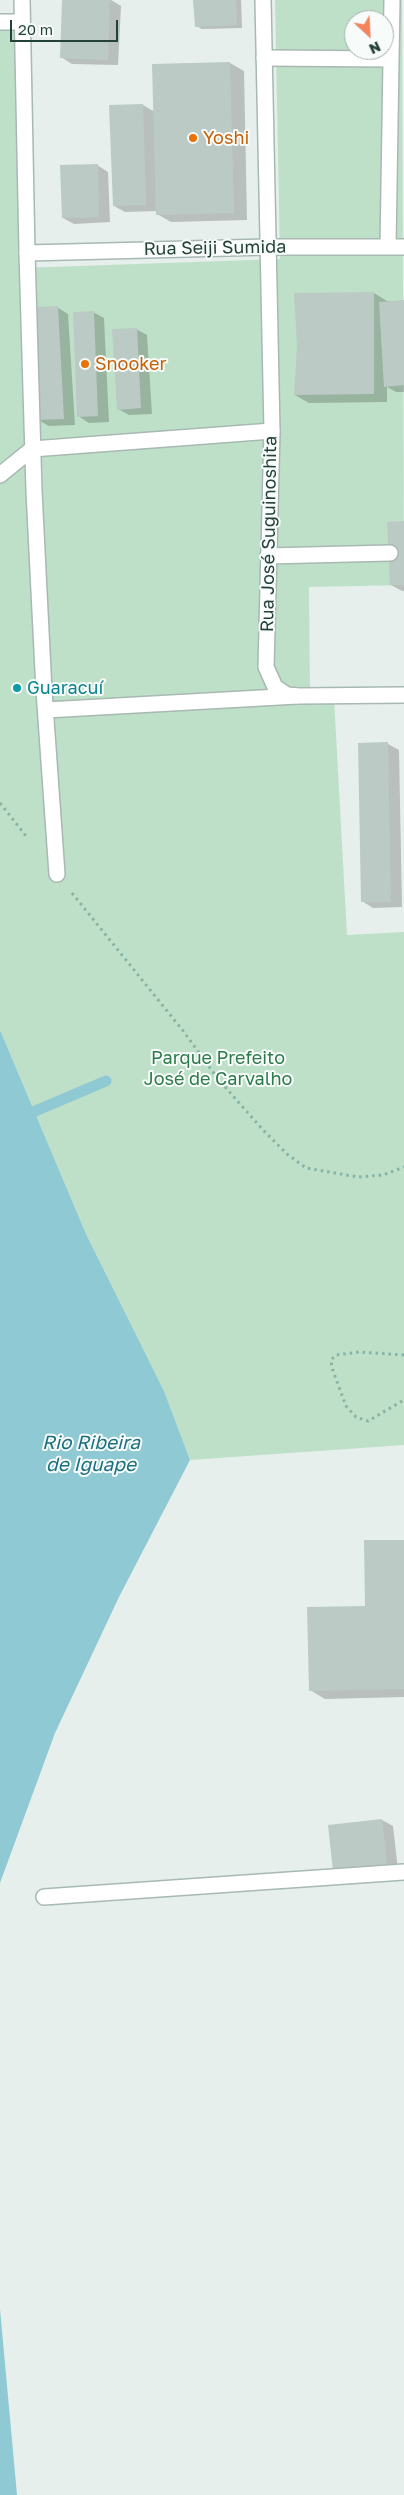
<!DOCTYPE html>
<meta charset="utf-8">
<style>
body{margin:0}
#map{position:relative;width:404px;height:2495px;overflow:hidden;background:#e6efeb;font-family:"Golos Text",sans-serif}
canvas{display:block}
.north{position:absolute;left:344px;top:10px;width:50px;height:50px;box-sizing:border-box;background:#f7fbf9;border:1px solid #a3b1ad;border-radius:50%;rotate:155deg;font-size:14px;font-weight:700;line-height:20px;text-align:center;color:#24423a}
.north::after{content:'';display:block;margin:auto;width:18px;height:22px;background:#f4845f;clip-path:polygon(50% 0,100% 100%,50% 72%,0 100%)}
.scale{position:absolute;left:10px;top:20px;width:108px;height:22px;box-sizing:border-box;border:2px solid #24423a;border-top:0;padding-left:6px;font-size:15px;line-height:18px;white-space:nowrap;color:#24423a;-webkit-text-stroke:4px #f7fbf9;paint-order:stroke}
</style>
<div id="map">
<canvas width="404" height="2495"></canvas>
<div class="north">N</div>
<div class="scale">20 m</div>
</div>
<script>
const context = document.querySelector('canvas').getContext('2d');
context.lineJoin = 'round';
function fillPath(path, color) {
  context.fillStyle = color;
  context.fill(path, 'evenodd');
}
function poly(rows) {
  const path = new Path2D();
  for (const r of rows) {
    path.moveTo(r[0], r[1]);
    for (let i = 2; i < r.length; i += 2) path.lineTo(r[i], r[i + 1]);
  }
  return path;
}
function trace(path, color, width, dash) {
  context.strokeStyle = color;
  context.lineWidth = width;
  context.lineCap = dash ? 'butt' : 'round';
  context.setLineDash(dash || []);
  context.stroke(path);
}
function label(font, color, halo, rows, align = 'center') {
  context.font = font + ' "Golos Text",sans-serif';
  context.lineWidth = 4;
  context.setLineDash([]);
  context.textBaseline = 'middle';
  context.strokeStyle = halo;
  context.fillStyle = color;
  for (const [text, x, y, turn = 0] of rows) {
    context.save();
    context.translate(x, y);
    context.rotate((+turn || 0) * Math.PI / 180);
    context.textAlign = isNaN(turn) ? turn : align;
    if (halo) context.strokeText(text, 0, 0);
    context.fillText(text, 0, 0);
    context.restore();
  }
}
fillPath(poly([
 [275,0,402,0,404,585,309,587,310,698,334,698,347,935,404,932,404,1445,190,1460,164,1391,86,1234,0,1030,0,19,14,19,21,268,280,259],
 [354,20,384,20,384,50,354,50]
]), '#bfe0c8');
fillPath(poly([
 [0,1030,86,1234,164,1391,190,1460,119,1597,55,1733,0,1883],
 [0,2309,17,2495,0,2495]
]), '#8ec9d4');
fillPath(poly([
 [64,0,111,0,121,6,118,65,72,64,61,57],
 [195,0,241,0,242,28,202,29,196,26],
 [230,63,244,71,247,220,171,222,157,214,157,211,125,212,114,206,143,105,155,112,154,65],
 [97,165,108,172,110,222,74,224,63,218],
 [374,293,387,301,404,301,404,392,396,392,387,387,387,402,309,403,295,395],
 [57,307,68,314,75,425,49,426,38,420],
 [93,312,104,318,109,422,89,423,78,416],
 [136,329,147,335,152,414,129,415,118,409],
 [404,522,404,591,402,591,391,585],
 [388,744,399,750,402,907,373,908,362,901],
 [404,1541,404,1697,325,1699,310,1690,367,1607],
 [382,1820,393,1826,398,1870,345,1876]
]), '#0003');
trace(poly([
 [0,1126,106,1081]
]), '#8ec9d4', 11);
fillPath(poly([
 [62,0,110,0,108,60,60,58],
 [193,0,236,0,237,25,195,27],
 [230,62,234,213,156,215,152,64],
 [143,104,146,205,113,206,109,105],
 [98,164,99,217,62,218,60,165],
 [374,292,374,394,294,395,297,346,294,293],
 [404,300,404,385,384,387,379,302],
 [58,306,64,419,37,420,31,307],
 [94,311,98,416,77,417,73,312],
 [137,328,141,408,117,410,112,329],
 [404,521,404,585,390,585,387,522],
 [388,742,391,902,361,902,358,743],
 [364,1540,404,1540,404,1689,309,1691,307,1607,365,1606],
 [382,1819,387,1865,333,1871,328,1825]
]), '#bbcac4');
const service = poly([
 [44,1897,404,1872]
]);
const pedestrian = poly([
 [264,58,390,59],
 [27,253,34,491,44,691,57,874],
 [0,475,32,449,272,431],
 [268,556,390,553],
 [46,710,297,696]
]);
const minor = poly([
 [22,0,27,253,267,247,404,247],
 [263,0,272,431,266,667,275,687,287,695,299,696,404,695],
 [0,22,22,22],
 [388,247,392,0]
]);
trace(service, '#a8b8b2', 18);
trace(pedestrian, '#a8b8b2', 18);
trace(minor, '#a8b8b2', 18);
trace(poly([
 [0,803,26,836],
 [72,893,184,1032,218,1079,263,1130,287,1154,306,1168,358,1177,383,1175,404,1167],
 [404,1355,359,1352,336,1355,331,1360,332,1368,346,1406,356,1417,368,1421,404,1400]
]), '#86b3a5', 3, [2.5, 4]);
trace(service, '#fff', 15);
trace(pedestrian, '#fff', 15);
trace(minor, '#fff', 15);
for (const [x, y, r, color] of [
 [193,138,5,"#e8710a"],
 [85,364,5,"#e8710a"],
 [17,688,5,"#0f9aa8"]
]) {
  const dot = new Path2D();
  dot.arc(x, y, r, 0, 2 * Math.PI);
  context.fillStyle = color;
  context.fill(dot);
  trace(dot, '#f7fbf9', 2);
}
label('18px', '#c56008', '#f7fbf9', [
 ["Yoshi",203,138],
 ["Snooker",95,364]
], 'left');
label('18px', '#24423a', '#f7fbf9', [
 ["Rua Seiji Sumida",215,248,-1],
 ["Rua José Suguinoshita",269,534,-89]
]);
label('18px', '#0d838f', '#f7fbf9', [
 ["Guaracuí",27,688]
], 'left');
label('18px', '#2d7a4b', '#f7fbf9', [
 ["Parque Prefeito",218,1058],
 ["José de Carvalho",218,1079]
]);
label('italic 19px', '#1c6f80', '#f7fbf9', [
 ["Rio Ribeira",91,1443],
 ["de Iguape",91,1465]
]);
</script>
